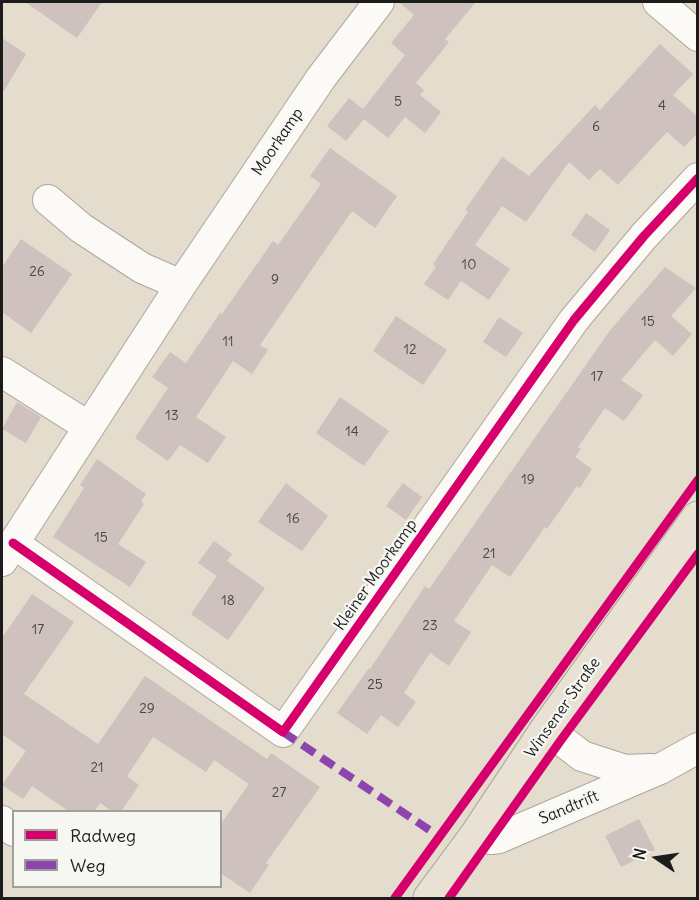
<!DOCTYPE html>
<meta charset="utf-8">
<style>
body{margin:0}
#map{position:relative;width:699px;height:900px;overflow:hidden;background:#e4dccc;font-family:Delius,sans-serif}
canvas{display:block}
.frame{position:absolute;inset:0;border:3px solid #1c1c1c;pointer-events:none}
.legend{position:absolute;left:12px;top:810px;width:210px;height:78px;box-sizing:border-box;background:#f6f6f2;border:2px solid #9f9f9c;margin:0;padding:8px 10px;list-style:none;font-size:18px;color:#1c1c1c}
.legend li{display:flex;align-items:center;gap:12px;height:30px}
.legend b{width:30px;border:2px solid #9f9f9c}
.north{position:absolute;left:627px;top:828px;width:60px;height:60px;-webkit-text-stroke:4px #f6f6f2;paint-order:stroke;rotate:283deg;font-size:16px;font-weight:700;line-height:24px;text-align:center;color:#1c1c1c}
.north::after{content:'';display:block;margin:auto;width:21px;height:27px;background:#1c1c1c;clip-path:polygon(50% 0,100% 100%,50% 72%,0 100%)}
</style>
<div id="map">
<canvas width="699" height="900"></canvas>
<div class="frame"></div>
<ul class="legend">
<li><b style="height:8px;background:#d6006c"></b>Radweg</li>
<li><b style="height:8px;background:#8e44ad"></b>Weg</li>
</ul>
<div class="north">N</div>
</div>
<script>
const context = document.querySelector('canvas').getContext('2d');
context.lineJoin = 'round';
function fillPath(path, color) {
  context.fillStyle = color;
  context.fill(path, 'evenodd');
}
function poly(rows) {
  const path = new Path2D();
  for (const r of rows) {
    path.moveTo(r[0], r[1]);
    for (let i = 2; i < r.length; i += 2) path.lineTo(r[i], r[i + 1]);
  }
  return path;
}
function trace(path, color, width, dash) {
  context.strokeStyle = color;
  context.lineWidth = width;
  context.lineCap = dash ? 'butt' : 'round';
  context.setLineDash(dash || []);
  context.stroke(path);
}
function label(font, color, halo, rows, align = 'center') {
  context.font = font + ' Delius,sans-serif';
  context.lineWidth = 4.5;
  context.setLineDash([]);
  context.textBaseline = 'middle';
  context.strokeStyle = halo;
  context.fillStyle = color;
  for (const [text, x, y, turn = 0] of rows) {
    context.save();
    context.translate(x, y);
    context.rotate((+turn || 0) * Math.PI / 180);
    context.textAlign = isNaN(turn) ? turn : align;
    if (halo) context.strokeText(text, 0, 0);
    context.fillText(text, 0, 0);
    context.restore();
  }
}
fillPath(poly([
 [25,2,102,2,77,38],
 [399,2,476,2,445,39,449,42,416,83,424,90,420,95,441,112,425,133,405,117,388,138,364,119,346,141,327,126,349,98,363,109,405,55,391,43,414,15],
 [2,38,26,54,2,94],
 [660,44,693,74,673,95,698,117,698,133,684,147,667,132,618,185,600,169,589,180,569,162,526,222,502,206,475,245,510,269,489,300,461,281,448,300,424,284,436,267,433,264,468,212,465,210,502,157,529,176,595,105,600,110],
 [330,148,397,196,375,228,352,211,260,345,268,350,252,374,233,361,196,417,226,437,208,463,180,445,168,461,135,438,168,388,152,377,170,352,186,363,220,313,222,314,273,241,278,245,321,184,310,176],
 [586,213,610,230,595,252,571,235],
 [21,239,72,274,31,333,2,312,2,267],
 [665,267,696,288,671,316,692,334,673,356,655,340,621,380,643,395,624,421,605,408,578,447,581,449,575,457,592,469,580,488,577,486,547,529,545,527,510,577,492,565,454,621,471,632,449,666,430,653,404,693,416,702,398,727,381,715,367,734,337,713,369,668,370,669,425,586,429,589,611,329],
 [396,316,447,350,423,385,373,351],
 [499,317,523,333,506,357,483,342],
 [340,397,389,431,364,466,316,433],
 [17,402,41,417,26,443,2,429],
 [97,459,146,494,141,501,144,504,118,544,146,562,130,587,53,537,84,488,80,485],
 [286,483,328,516,302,551,258,522],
 [403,483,422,497,406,520,386,506],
 [214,541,232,554,227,561,265,588,228,640,191,614,223,567,217,576,198,563],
 [32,594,74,622,24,694,98,744,145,676,267,759,271,753,320,787,266,863,269,865,250,893,220,873,220,825,249,784,214,760,206,772,153,737,127,776,139,785,121,812,113,812,100,803,94,812,70,812,32,786,23,799,2,785,26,751,2,734,2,638],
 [639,819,655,850,621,867,605,836]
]), '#cfc1bd');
const minor = poly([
 [658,2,698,36],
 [48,200,81,228,142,268,181,285],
 [2,372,89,427],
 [13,543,283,732,574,320,644,236,698,178],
 [2,561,181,285,321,78,379,2],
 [547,729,582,756,625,770,651,769],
 [2,821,14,831],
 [476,836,491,839,499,838,660,769,698,748]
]);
const major = poly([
 [430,898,476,836,547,729,698,518]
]);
trace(minor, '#aca79d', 32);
trace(major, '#aca79d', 35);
trace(minor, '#fbfaf7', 30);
trace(major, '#eae1d5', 33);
trace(poly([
 [283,732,440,837]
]), '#8e44ad', 8, [15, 8]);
trace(poly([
 [13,543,283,732,574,320,644,236,698,178],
 [395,898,698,480],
 [449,898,561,740,698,554]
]), '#d6006c', 9);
label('14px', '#494544', null, [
 ["5",398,102],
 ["4",662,106],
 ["6",596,127],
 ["10",469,265],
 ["26",37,272],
 ["9",275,280],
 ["15",648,322],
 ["11",228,342],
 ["12",410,350],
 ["17",597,377],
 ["13",172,416],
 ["14",352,432],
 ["19",528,480],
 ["16",293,519],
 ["15",101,538],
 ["21",489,554],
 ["18",228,601],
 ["23",430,626],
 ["17",38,630],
 ["25",375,685],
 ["29",147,709],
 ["21",97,768],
 ["27",279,793]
]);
label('16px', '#1c1c1c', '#f6f6f2', [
 ["Moorkamp",278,142,-56],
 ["Kleiner Moorkamp",376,575,-55],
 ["Winsener Straße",563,708,-55],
 ["Sandtrift",569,808,-23]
]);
</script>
